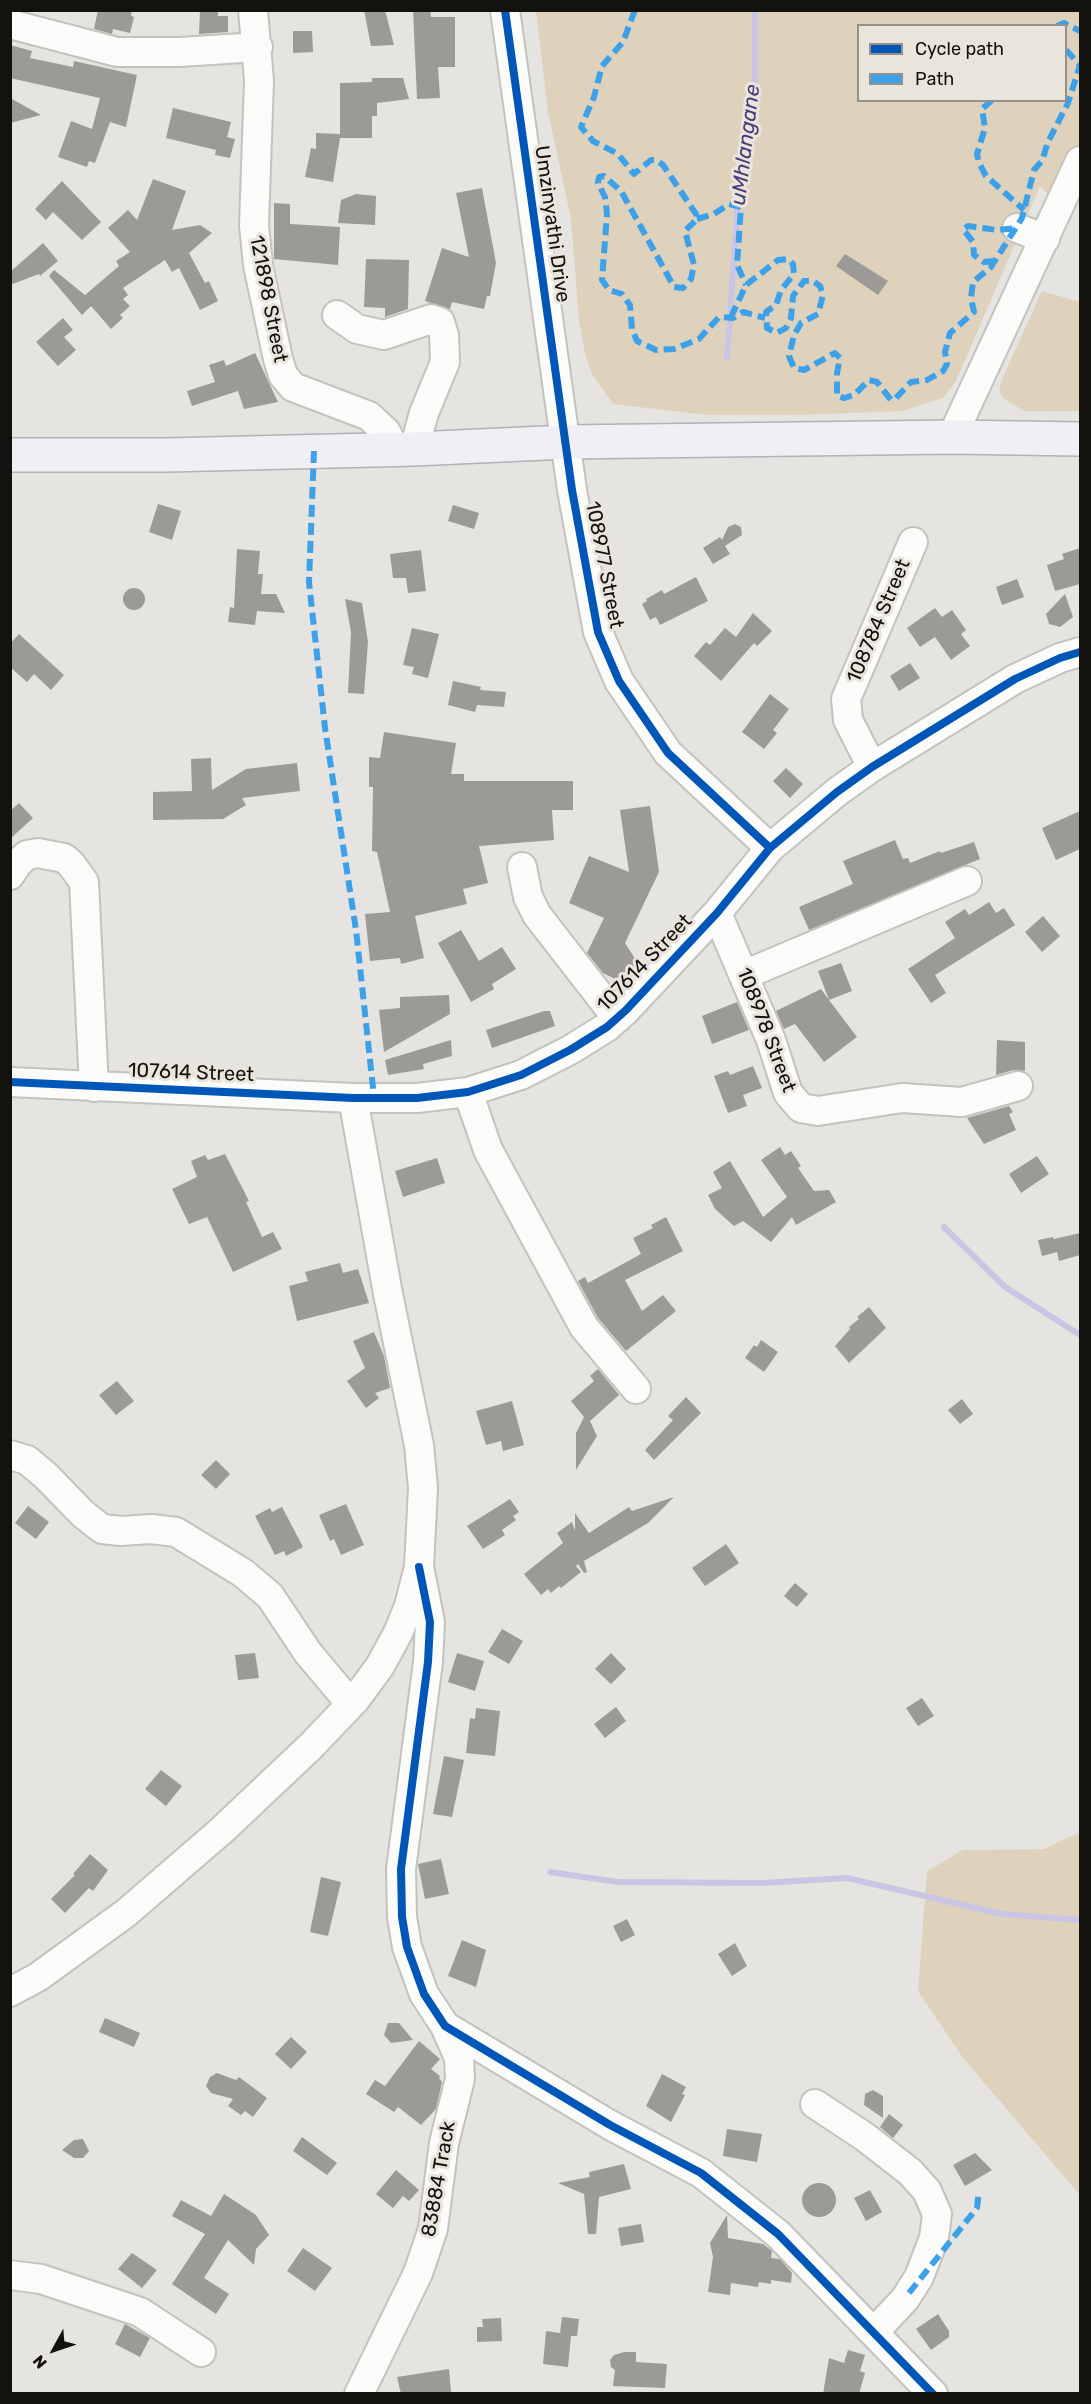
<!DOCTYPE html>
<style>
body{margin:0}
#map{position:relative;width:1091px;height:2404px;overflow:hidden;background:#e6e4e0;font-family:Rubik,sans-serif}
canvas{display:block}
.frame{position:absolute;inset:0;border:12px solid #13120f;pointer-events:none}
.legend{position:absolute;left:857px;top:24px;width:210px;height:78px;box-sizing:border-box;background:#eae5dc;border:2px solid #94918a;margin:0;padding:8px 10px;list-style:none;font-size:18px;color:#13120f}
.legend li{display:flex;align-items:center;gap:12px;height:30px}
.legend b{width:30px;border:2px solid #94918a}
.north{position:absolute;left:24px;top:2320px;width:60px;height:60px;-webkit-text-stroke:4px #eae5dc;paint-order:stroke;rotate:230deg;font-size:16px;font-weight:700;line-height:24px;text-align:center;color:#13120f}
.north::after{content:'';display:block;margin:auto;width:21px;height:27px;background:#13120f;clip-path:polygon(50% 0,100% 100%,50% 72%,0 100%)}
</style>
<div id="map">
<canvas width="1091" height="2404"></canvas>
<div class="frame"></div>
<ul class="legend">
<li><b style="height:8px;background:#0057b8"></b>Cycle path</li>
<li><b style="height:8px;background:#3da1ea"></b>Path</li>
</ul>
<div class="north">N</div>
</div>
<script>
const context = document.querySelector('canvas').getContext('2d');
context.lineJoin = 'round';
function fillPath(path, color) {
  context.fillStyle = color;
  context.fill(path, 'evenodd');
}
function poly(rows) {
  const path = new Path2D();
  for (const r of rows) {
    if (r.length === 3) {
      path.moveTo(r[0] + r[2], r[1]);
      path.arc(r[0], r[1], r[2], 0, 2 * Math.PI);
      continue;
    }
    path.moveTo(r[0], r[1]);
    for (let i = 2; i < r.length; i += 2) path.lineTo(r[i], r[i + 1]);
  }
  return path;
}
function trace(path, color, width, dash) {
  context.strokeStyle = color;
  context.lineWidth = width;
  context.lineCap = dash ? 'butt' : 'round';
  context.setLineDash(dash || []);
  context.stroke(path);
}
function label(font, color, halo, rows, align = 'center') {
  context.font = font + ' Rubik,sans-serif';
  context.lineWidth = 6;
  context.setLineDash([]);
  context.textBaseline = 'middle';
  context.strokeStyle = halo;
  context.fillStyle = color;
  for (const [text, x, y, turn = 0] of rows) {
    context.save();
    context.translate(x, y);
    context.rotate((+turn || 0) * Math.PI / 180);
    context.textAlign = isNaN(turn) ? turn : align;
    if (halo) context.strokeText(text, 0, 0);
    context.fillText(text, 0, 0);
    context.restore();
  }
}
fillPath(poly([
 [536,11,1080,11,1080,202,1074,204,1052,198,1040,186,956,381,943,398,902,411,801,415,707,415,613,404,592,374,585,354,579,320,571,219,548,112],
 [858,26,1066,26,1066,100,858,100],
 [1042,291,1080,302,1080,411,1024,411,1003,398,1000,392,1000,384],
 [1080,1832,1080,2195,963,2058,918,1991,927,1871,963,1850,1044,1849]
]), '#dfd2bc');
trace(poly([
 [730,316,741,154,755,96,755,10],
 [727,357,730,321],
 [944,1227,1005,1287,1080,1335],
 [550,1872,618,1882,763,1883,847,1878,1002,1914,1080,1920]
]), '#cac4e5', 6);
fillPath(poly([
 [98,10,132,10,131,16,134,17,130,33,113,29,112,34,94,29],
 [200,10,218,10,218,16,228,16,228,32,199,34],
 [364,10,385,10,394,45,371,46],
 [413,10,430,10,431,17,455,17,455,67,438,67,440,98,417,99],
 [293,31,312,31,313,52,293,53],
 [10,45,32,51,30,58,73,67,74,61,137,75,126,127,110,122,95,163,89,161,87,167,58,157,71,121,92,129,100,98,10,78],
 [372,78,403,78,409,99,377,103,377,116,372,116,372,138,340,138,333,182,305,177,311,148,316,149,316,133,340,134,340,83,372,82],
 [10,98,41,115,10,123],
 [173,108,231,122,227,137,235,139,230,158,215,155,216,150,166,138],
 [153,179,186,191,172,230,200,225,212,233,189,253,205,283,209,281,218,301,200,310,179,268,172,272,165,260,123,288,128,295,123,299,130,306,120,315,123,318,111,329,91,306,82,315,49,276,54,270,85,295,119,266,116,261,130,252,108,228,128,210,137,220],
 [62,181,101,222,82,240,53,212,46,220,35,209],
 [482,188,496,263,490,296,487,296,484,309,452,302,450,309,425,301,442,248,469,257,456,193],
 [356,194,376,196,375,225,338,223,341,200],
 [274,203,290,204,290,224,340,227,338,265,274,259],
 [43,243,58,261,40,276,39,274,10,285,10,272],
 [845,254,888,281,878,295,836,266],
 [366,259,409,260,408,309,385,317,385,308,364,307],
 [63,318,73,330,64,337,76,350,58,366,36,342],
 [255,353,278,402,244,409,238,391,192,406,187,391,215,382,209,365,224,360,226,366],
 [158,504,181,511,172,540,149,532],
 [453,505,479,513,474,529,448,521],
 [735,524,741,527,742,535,725,546,730,554,713,564,703,548,720,537,722,540,728,527],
 [1080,548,1080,584,1055,591,1047,565,1064,559,1062,554],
 [237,549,260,551,258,574,263,574,261,594,276,594,285,613,257,611,255,625,228,622,230,607,234,608],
 [421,550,426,591,408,593,406,578,393,578,390,554],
 [696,577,708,601,660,625,656,617,650,620,642,604,647,601,646,599,662,590,664,594],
 [1017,579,1024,597,1002,605,996,587],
 [134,599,11],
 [1065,594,1073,617,1060,627,1049,624,1046,614],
 [345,599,362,603,368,642,364,694,348,693,351,632],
 [935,608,942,617,952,610,966,630,961,634,970,646,951,660,935,637,920,647,907,628],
 [753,613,772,631,757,646,754,643,721,681,694,656,706,642,710,645,725,628,736,637],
 [412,628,439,634,428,678,412,674,414,667,403,665],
 [19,634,64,675,51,690,34,674,27,682,10,667,10,644],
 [910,663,920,678,899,691,890,676],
 [453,681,481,687,480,690,506,692,504,707,477,705,475,712,448,705],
 [770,694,789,709,773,730,777,733,764,749,742,732],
 [384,732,456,743,451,774,464,774,464,781,573,781,573,810,552,810,554,840,479,846,488,883,463,889,467,904,415,916,424,958,401,964,400,958,370,961,365,914,390,912,377,852,372,851,373,787,369,787,369,757,380,758],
 [211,758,212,790,246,769,297,763,300,791,242,798,246,805,223,819,153,820,153,792,192,791,191,759],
 [786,768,803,784,790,798,773,781],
 [19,803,33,818,10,839,10,811],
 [650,806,659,872,625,943,641,968,621,982,603,973,587,953,604,918,569,903,589,856,629,872,620,810],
 [1080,811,1080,849,1056,860,1042,828],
 [895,840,903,859,908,858,910,863,940,851,941,853,974,842,980,859,809,930,799,907,853,884,843,861],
 [989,902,996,913,1004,908,1015,925,935,975,946,993,931,1003,908,969,955,938,945,922,965,909,969,915],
 [1043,916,1060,936,1042,952,1025,932],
 [461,930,479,961,502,947,516,969,492,984,494,989,471,1002,438,943],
 [841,963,852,991,829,1000,857,1037,824,1062,795,1024,784,1029,776,1011,821,989,829,1000,818,971],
 [449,995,450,1014,384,1052,379,1010,400,1008,400,997],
 [737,1002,749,1030,712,1044,702,1016],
 [544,1011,550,1011,555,1026,492,1048,486,1030],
 [451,1040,452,1056,423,1064,424,1069,388,1075,385,1060],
 [997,1040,1025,1042,1025,1071,1013,1070,996,1075],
 [753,1066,762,1088,743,1095,747,1106,728,1113,714,1076,728,1071,730,1075],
 [1009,1106,1013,1112,1009,1114,1016,1130,984,1144,967,1118],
 [780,1147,785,1155,791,1151,801,1166,798,1168,814,1191,829,1190,836,1202,796,1225,792,1217,771,1242,743,1221,734,1226,715,1209,708,1195,722,1188,713,1172,730,1161,763,1217,787,1197,761,1160],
 [225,1154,249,1201,246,1202,262,1237,273,1232,282,1249,233,1272,207,1217,189,1224,172,1189,197,1177,191,1161,205,1155,208,1160],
 [1037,1156,1049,1174,1021,1193,1009,1174],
 [437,1158,445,1183,403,1197,395,1171],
 [666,1217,683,1251,625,1280,642,1311,663,1295,676,1311,626,1351,598,1318,578,1281,585,1277,588,1283,641,1254,633,1238,653,1228,651,1225],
 [1080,1233,1080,1255,1059,1261,1057,1252,1042,1256,1038,1240,1053,1237,1055,1243,1054,1239],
 [340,1263,343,1273,358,1269,369,1303,297,1321,289,1286,308,1281,305,1272],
 [869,1307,886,1328,849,1363,835,1346,850,1329,849,1327,859,1319,857,1317],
 [374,1332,384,1356,390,1388,375,1393,379,1398,366,1408,347,1381,365,1368,353,1341],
 [761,1340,778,1352,764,1372,745,1358,754,1345,757,1347],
 [598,1369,619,1395,590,1421,597,1436,576,1470,576,1433,584,1417,571,1401,594,1381,590,1376],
 [117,1381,134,1401,116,1415,99,1395],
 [686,1397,701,1413,654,1460,645,1450,673,1420,668,1416],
 [962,1399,973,1414,960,1424,948,1410],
 [512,1401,524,1445,503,1451,501,1441,486,1445,476,1411],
 [216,1460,230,1474,216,1489,201,1475],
 [674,1497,648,1523,584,1561,587,1572,584,1573,578,1564,576,1566,581,1572,561,1588,559,1586,551,1593,548,1589,541,1595,524,1574,563,1543,557,1533,572,1522,575,1531,575,1513,589,1533,629,1507,632,1511],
 [510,1499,519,1512,513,1516,516,1520,502,1530,505,1535,483,1549,467,1526],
 [346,1504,364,1545,341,1555,334,1539,330,1541,319,1515],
 [28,1506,49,1522,36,1539,15,1523],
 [282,1507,303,1547,286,1556,284,1551,275,1555,255,1516,270,1508,272,1512],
 [726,1544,739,1563,705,1586,692,1568],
 [795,1583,808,1594,797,1607,784,1596],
 [502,1629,523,1641,509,1664,488,1652],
 [255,1653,259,1678,238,1680,235,1655],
 [457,1653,484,1661,475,1691,448,1682],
 [611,1653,626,1669,611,1684,595,1669],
 [922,1698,934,1716,918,1726,906,1708],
 [616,1707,626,1721,605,1738,594,1724],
 [476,1708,500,1711,495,1756,466,1753,470,1718,475,1719],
 [444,1756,464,1760,452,1817,433,1814],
 [161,1770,182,1786,166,1806,145,1789],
 [90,1854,108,1870,93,1891,89,1888,65,1913,51,1899,75,1875,73,1874],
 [441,1859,449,1894,425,1899,418,1864],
 [321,1877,341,1882,328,1936,310,1932],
 [627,1919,635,1935,621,1942,613,1926],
 [462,1940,486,1950,476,1987,448,1976],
 [735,1943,747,1966,732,1976,718,1954],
 [105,2018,140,2033,134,2047,99,2032],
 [388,2023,399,2023,413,2040,391,2043,384,2035],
 [291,2037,307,2052,291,2069,275,2054],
 [419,2041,440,2059,431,2069,440,2076,439,2078,442,2082,436,2109,421,2125,398,2107,394,2112,366,2094,375,2080,385,2086],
 [217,2073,236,2080,239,2077,267,2098,253,2117,245,2111,241,2115,228,2106,233,2099,211,2093,206,2086,210,2077],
 [662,2074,686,2087,682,2094,685,2095,671,2122,646,2106],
 [873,2090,883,2096,883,2118,864,2105,865,2094],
 [889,2114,903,2125,893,2138,880,2127],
 [727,2129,762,2134,757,2162,723,2156],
 [302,2137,337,2163,327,2175,293,2151],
 [83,2139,89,2151,83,2158,74,2158,62,2150,74,2140],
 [975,2153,992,2170,965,2186,953,2165],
 [624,2164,631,2189,599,2197,596,2234,588,2234,584,2194,558,2183,590,2177,589,2172],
 [396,2170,419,2190,409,2201,403,2196,393,2208,376,2194],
 [819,2200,17],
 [870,2190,882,2212,866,2221,854,2198],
 [224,2194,256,2215,269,2235,256,2249,254,2265,228,2240,204,2278,229,2294,216,2314,172,2284,205,2234,172,2216,181,2200,211,2216],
 [727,2215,728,2238,763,2244,772,2251,771,2258,780,2259,792,2273,791,2283,771,2280,771,2284,759,2282,758,2287,731,2283,730,2295,708,2292,713,2257,710,2243],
 [641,2224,644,2242,621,2246,618,2228],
 [303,2248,332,2268,315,2291,287,2271],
 [132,2253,157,2270,142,2288,118,2269],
 [938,2314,949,2331,949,2337,931,2350,916,2329],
 [562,2317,579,2319,577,2336,571,2336,568,2367,543,2364,546,2331,560,2333],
 [501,2318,502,2341,477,2342,477,2327,483,2327,482,2319],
 [125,2324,150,2338,140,2357,115,2344],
 [848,2350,865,2355,860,2371,865,2373,859,2394,823,2394,829,2358,844,2363],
 [624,2352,636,2352,636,2362,667,2364,665,2388,613,2386,615,2370,611,2367,610,2360,614,2355],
 [449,2369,451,2392,401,2394,397,2377]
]), '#9c9a97');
const minor = poly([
 [253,10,259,81,254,225,258,265,278,359,283,375,293,387,369,416,386,432,396,450],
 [505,10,572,490,598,632,619,681,668,753,770,848],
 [10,24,117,52,180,52,258,47],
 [1017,228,1045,239],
 [337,315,357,329,384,335,431,319,440,322,444,335,445,362,424,413,414,449],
 [952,437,1080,161],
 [872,767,848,720,846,699,913,542],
 [522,867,528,897,537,915,617,1018],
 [10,875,18,863,27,855,38,853,64,858,71,864,84,882,94,1087],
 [717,913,771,1040,788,1093,801,1108,818,1111,902,1098,962,1102,1018,1086],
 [744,975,967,881],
 [10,1082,353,1098,417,1098,468,1092,521,1075,570,1050,607,1027,626,1010,717,913,770,848,837,792,872,767,1015,679,1060,658,1080,652],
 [468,1092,488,1150,584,1327,636,1389],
 [10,1455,27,1460,46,1476,83,1514,102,1529,121,1531,151,1529,176,1532,243,1573,270,1596,308,1653,351,1704],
 [419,1567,430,1622,428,1662,401,1869,402,1917,407,1947,424,1994,445,2026,610,2125,701,2173,778,2234,933,2394],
 [10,1992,38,1977,126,1913,221,1831,310,1747,355,1700,380,1666,398,1633,409,1606,419,1567,423,1488,419,1445,388,1294,353,1098],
 [815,2104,865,2137,910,2172,927,2191,937,2214,934,2238,919,2277,905,2299,875,2331],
 [10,2275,41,2279,140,2312,201,2352],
 [359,2394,418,2273,433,2229,444,2143,460,2079,459,2058,445,2026]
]);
const major = poly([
 [10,455,166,455,414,449,567,442,952,437,1080,439]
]);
trace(minor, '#c4c2be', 32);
trace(major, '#b3b0b7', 36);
trace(minor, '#fbfbfa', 28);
trace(major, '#f0eff4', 33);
trace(poly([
 [635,10,623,42,602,66,594,97,581,127,593,141,618,154,634,174,651,160,656,160,663,165,696,214,697,219,685,231,694,265,691,279,683,288,674,287,621,191,604,176,599,177,598,183,605,197,607,214,602,280,609,290,622,294,630,305,632,329,637,341,656,350,674,349,699,339,719,317,733,318,743,312,765,318],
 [1057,26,1064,23,1080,31],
 [992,100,982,109,985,128,977,154,979,163,986,176,1024,210],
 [697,219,714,214,729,204,741,207,737,265,746,285],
 [994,261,984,262,974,255,973,242,963,229,968,226,997,230,1017,228],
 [731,317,746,285,778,260,788,259,793,264,794,274,781,290,776,305,766,312,767,328,777,333,786,328,791,318,793,296,804,281,813,281,820,286,823,295,818,314,801,323,794,335,789,356,794,368,804,370,835,353,840,358,837,373,837,396,844,398,854,395,869,380,877,382,891,400,896,398,911,382,927,380,943,371,947,364,945,352,950,333,974,312,971,298,973,282,991,267,1022,218,1034,170,1042,161,1048,142,1068,103,1080,65,1066,50],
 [314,451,309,582,325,728,356,930,374,1097],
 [909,2293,977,2208,979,2191]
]), '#3da1ea', 6, [12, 6]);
trace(poly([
 [505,10,572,490,598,632,619,681,668,753,770,848],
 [10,1082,353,1098,417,1098,468,1092,521,1075,570,1050,607,1027,626,1010,717,913,770,848,837,792,872,767,1015,679,1060,658,1080,652],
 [419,1567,430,1622,428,1662,401,1869,402,1917,407,1947,424,1994,445,2026,610,2125,701,2173,778,2234,933,2394]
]), '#0057b8', 8);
label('20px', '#13120f', '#eae5dc', [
 ["Umzinyathi Drive",552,224,82],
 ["121898 Street",268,299,79],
 ["108977 Street",604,565,79],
 ["108784 Street",879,621,-67],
 ["107614 Street",645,963,-46],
 ["108978 Street",766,1030,69],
 ["107614 Street",191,1073,2],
 ["83884 Track",439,2179,-80]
]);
label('italic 21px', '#493b76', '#eae5dc', [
 ["uMhlangane",746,145,-83]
]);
</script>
